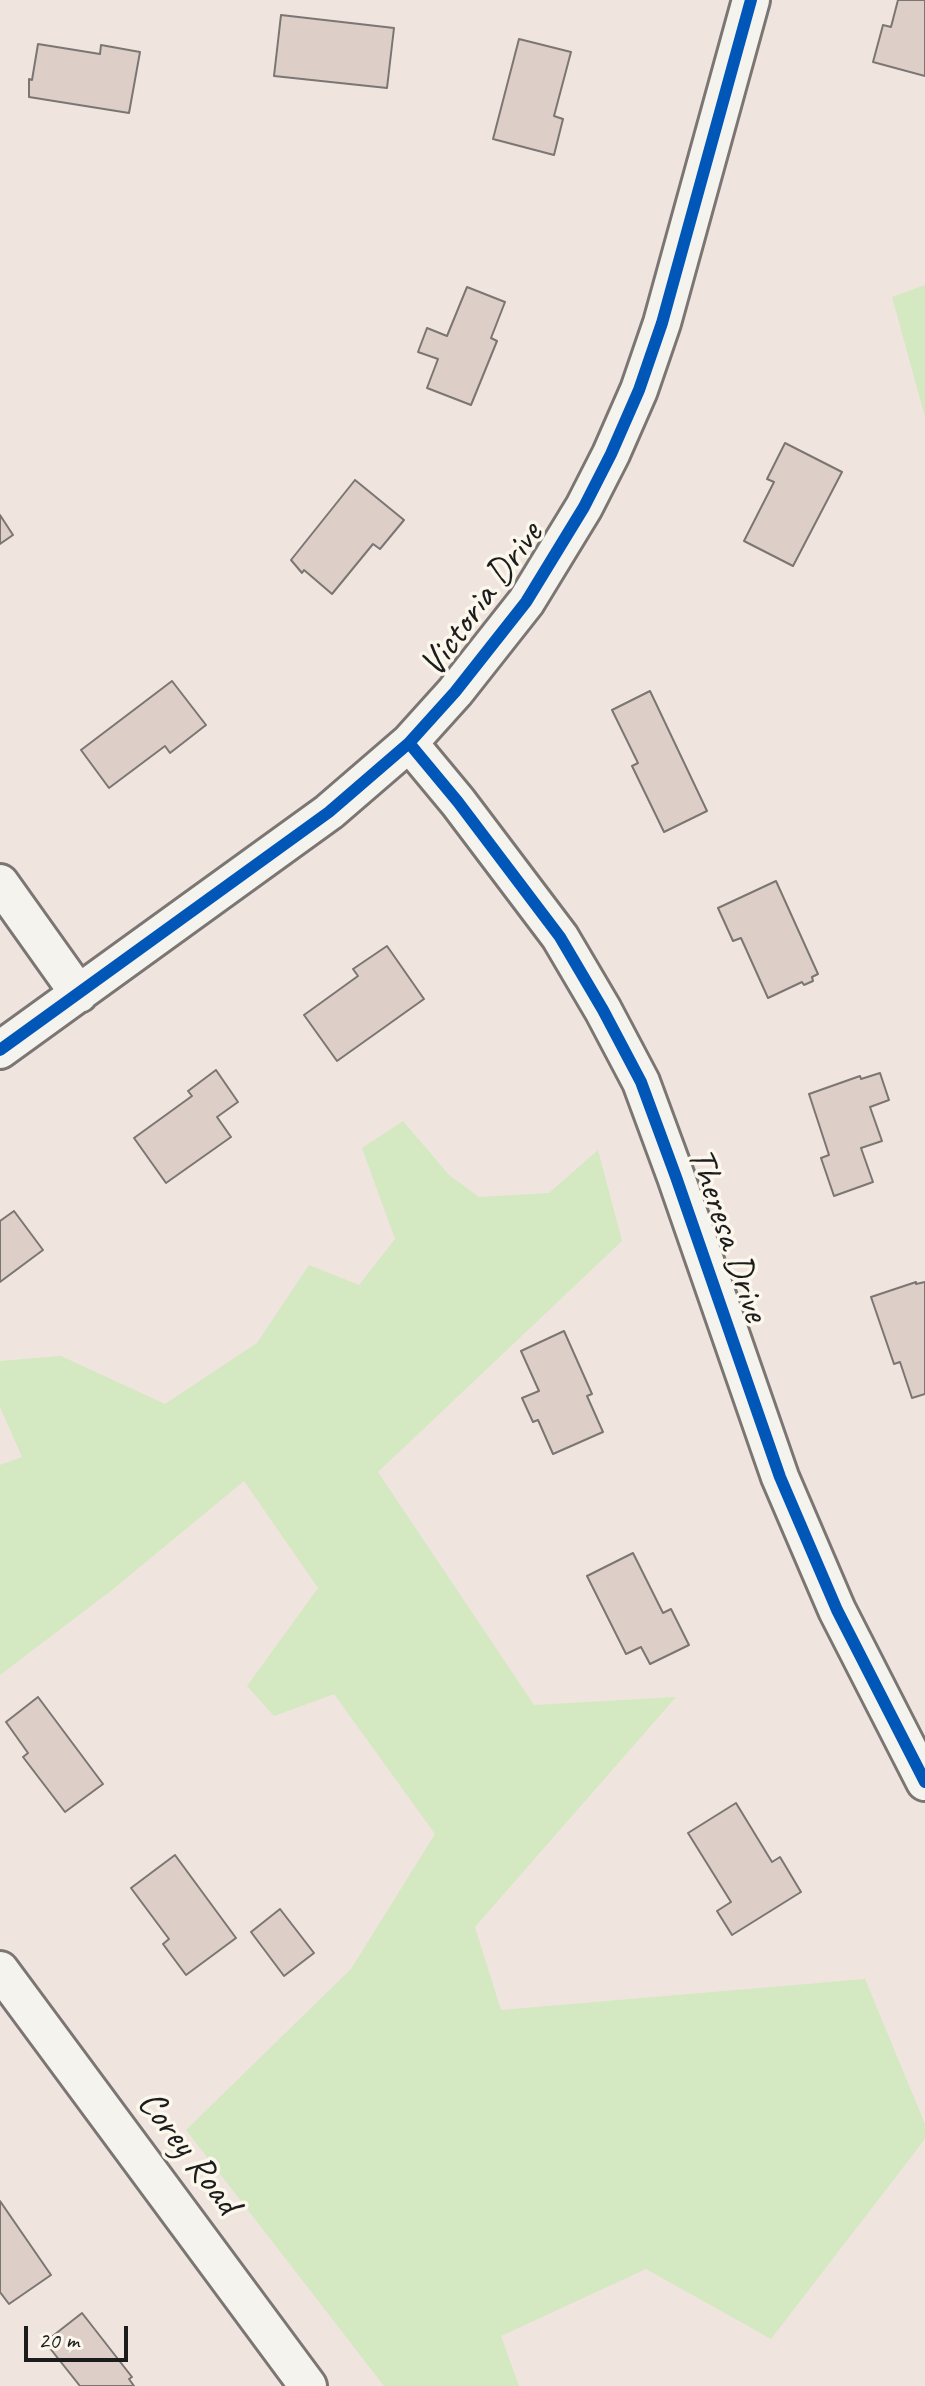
<!DOCTYPE html>
<style>
body{margin:0}
#map{position:relative;width:925px;height:2386px;overflow:hidden;background:#efe5de;font-family:Caveat,sans-serif}
canvas{display:block}
.scale{position:absolute;left:24px;top:2326px;width:104px;height:36px;box-sizing:border-box;border:4px solid #1c1c1c;border-top:0;padding-left:10px;font-size:24px;line-height:28px;white-space:nowrap;color:#1c1c1c;-webkit-text-stroke:6px #fbf7ec;paint-order:stroke}
</style>
<div id="map">
<canvas width="925" height="2386"></canvas>
<div class="scale">20 m</div>
</div>
<script>
const context = document.querySelector('canvas').getContext('2d');
context.lineJoin = 'round';
function fillPath(path, color) {
  context.fillStyle = color;
  context.fill(path, 'evenodd');
}
function poly(rows) {
  const path = new Path2D();
  for (const r of rows) {
    path.moveTo(r[0], r[1]);
    for (let i = 2; i < r.length; i += 2) path.lineTo(r[i], r[i + 1]);
  }
  return path;
}
function trace(path, color, width, dash) {
  context.strokeStyle = color;
  context.lineWidth = width;
  context.lineCap = dash ? 'butt' : 'round';
  context.setLineDash(dash || []);
  context.stroke(path);
}
function label(font, color, halo, rows, align = 'center') {
  context.font = font + ' Caveat,sans-serif';
  context.lineWidth = 7;
  context.setLineDash([]);
  context.textBaseline = 'middle';
  context.strokeStyle = halo;
  context.fillStyle = color;
  for (const [text, x, y, turn = 0] of rows) {
    context.save();
    context.translate(x, y);
    context.rotate((+turn || 0) * Math.PI / 180);
    context.textAlign = isNaN(turn) ? turn : align;
    if (halo) context.strokeText(text, 0, 0);
    context.fillText(text, 0, 0);
    context.restore();
  }
}
fillPath(poly([
 [925,285,925,417,892,297],
 [403,1121,449,1175,479,1197,549,1193,598,1150,622,1241,378,1472,534,1705,676,1697,475,1927,501,2010,865,1979,925,2124,925,2139,771,2339,646,2269,501,2336,519,2386,384,2386,186,2130,351,1969,435,1834,334,1694,274,1716,247,1686,318,1588,244,1481,112,1590,0,1675,0,1465,22,1457,0,1407,0,1361,61,1356,165,1404,257,1343,309,1265,359,1285,395,1239,362,1148]
]), '#d4e8c1');
const building = poly([
 [898,0,925,0,925,76,873,62,883,25,891,27,898,0],
 [281,15,394,28,387,88,274,76,281,15],
 [519,39,571,52,554,116,563,119,554,155,493,139,519,39],
 [38,44,100,54,101,45,140,52,129,113,29,97,29,79,32,80,38,44],
 [467,287,505,302,491,338,497,341,471,405,427,388,438,359,418,352,427,328,447,336,467,287],
 [785,443,842,472,793,566,744,541,774,482,767,479,785,443],
 [355,480,404,520,380,549,373,544,332,594,304,570,302,573,291,560,355,480],
 [0,515,13,535,0,544,0,515],
 [172,681,206,725,170,753,165,746,109,788,81,750,172,681],
 [650,691,707,811,664,832,632,766,638,763,612,710,650,691],
 [776,881,818,974,812,977,813,981,804,985,802,982,768,998,741,938,733,941,718,908,776,881],
 [387,946,424,999,337,1061,304,1015,358,976,353,969,387,946],
 [216,1070,238,1102,217,1117,231,1137,166,1183,134,1138,192,1096,188,1091,216,1070],
 [880,1073,889,1100,870,1107,882,1141,861,1148,873,1182,834,1196,821,1158,829,1155,809,1094,860,1076,861,1079,880,1073],
 [14,1211,43,1250,0,1282,0,1221,14,1211],
 [916,1282,916,1284,925,1282,925,1394,912,1398,900,1362,894,1364,871,1297,916,1282],
 [564,1331,592,1394,587,1396,603,1432,553,1454,538,1420,533,1422,522,1398,539,1391,521,1351,564,1331],
 [633,1553,663,1613,671,1609,689,1645,650,1664,641,1647,626,1654,587,1576,633,1553],
 [38,1697,103,1784,65,1812,23,1757,28,1753,6,1722,38,1697],
 [736,1803,772,1862,780,1857,801,1892,732,1935,717,1911,731,1902,688,1833,736,1803],
 [175,1855,236,1938,186,1975,163,1944,169,1939,131,1888,175,1855],
 [280,1909,314,1953,284,1976,251,1932,280,1909],
 [0,2201,51,2275,9,2304,0,2292,0,2201],
 [82,2313,132,2377,129,2379,134,2386,80,2386,45,2342,82,2313]
]);
fillPath(building, '#ddcec7');
trace(building, '#7b7673', 2);
const minor = poly([
 [409,743,458,802,560,937,603,1010,641,1082,676,1177,780,1477,837,1610,925,1782],
 [0,883,79,994],
 [0,1050,329,812,409,743,455,692,526,602,584,507,611,454,639,390,662,323,751,0],
 [0,1970,308,2386]
]);
trace(minor, '#7b7673', 42);
trace(minor, '#f5f3ee', 36);
trace(poly([
 [409,743,458,802,560,937,603,1010,641,1082,676,1177,780,1477,837,1610,925,1782],
 [0,1050,329,812,409,743,455,692,526,602,584,507,611,454,639,390,662,323,751,0]
]), '#0057b8', 12);
label('38px', '#1c1c1c', '#fbf7ec', [
 ["Victoria Drive",482,600,-54],
 ["Theresa Drive",727,1235,71],
 ["Corey Road",188,2153,53]
]);
</script>
